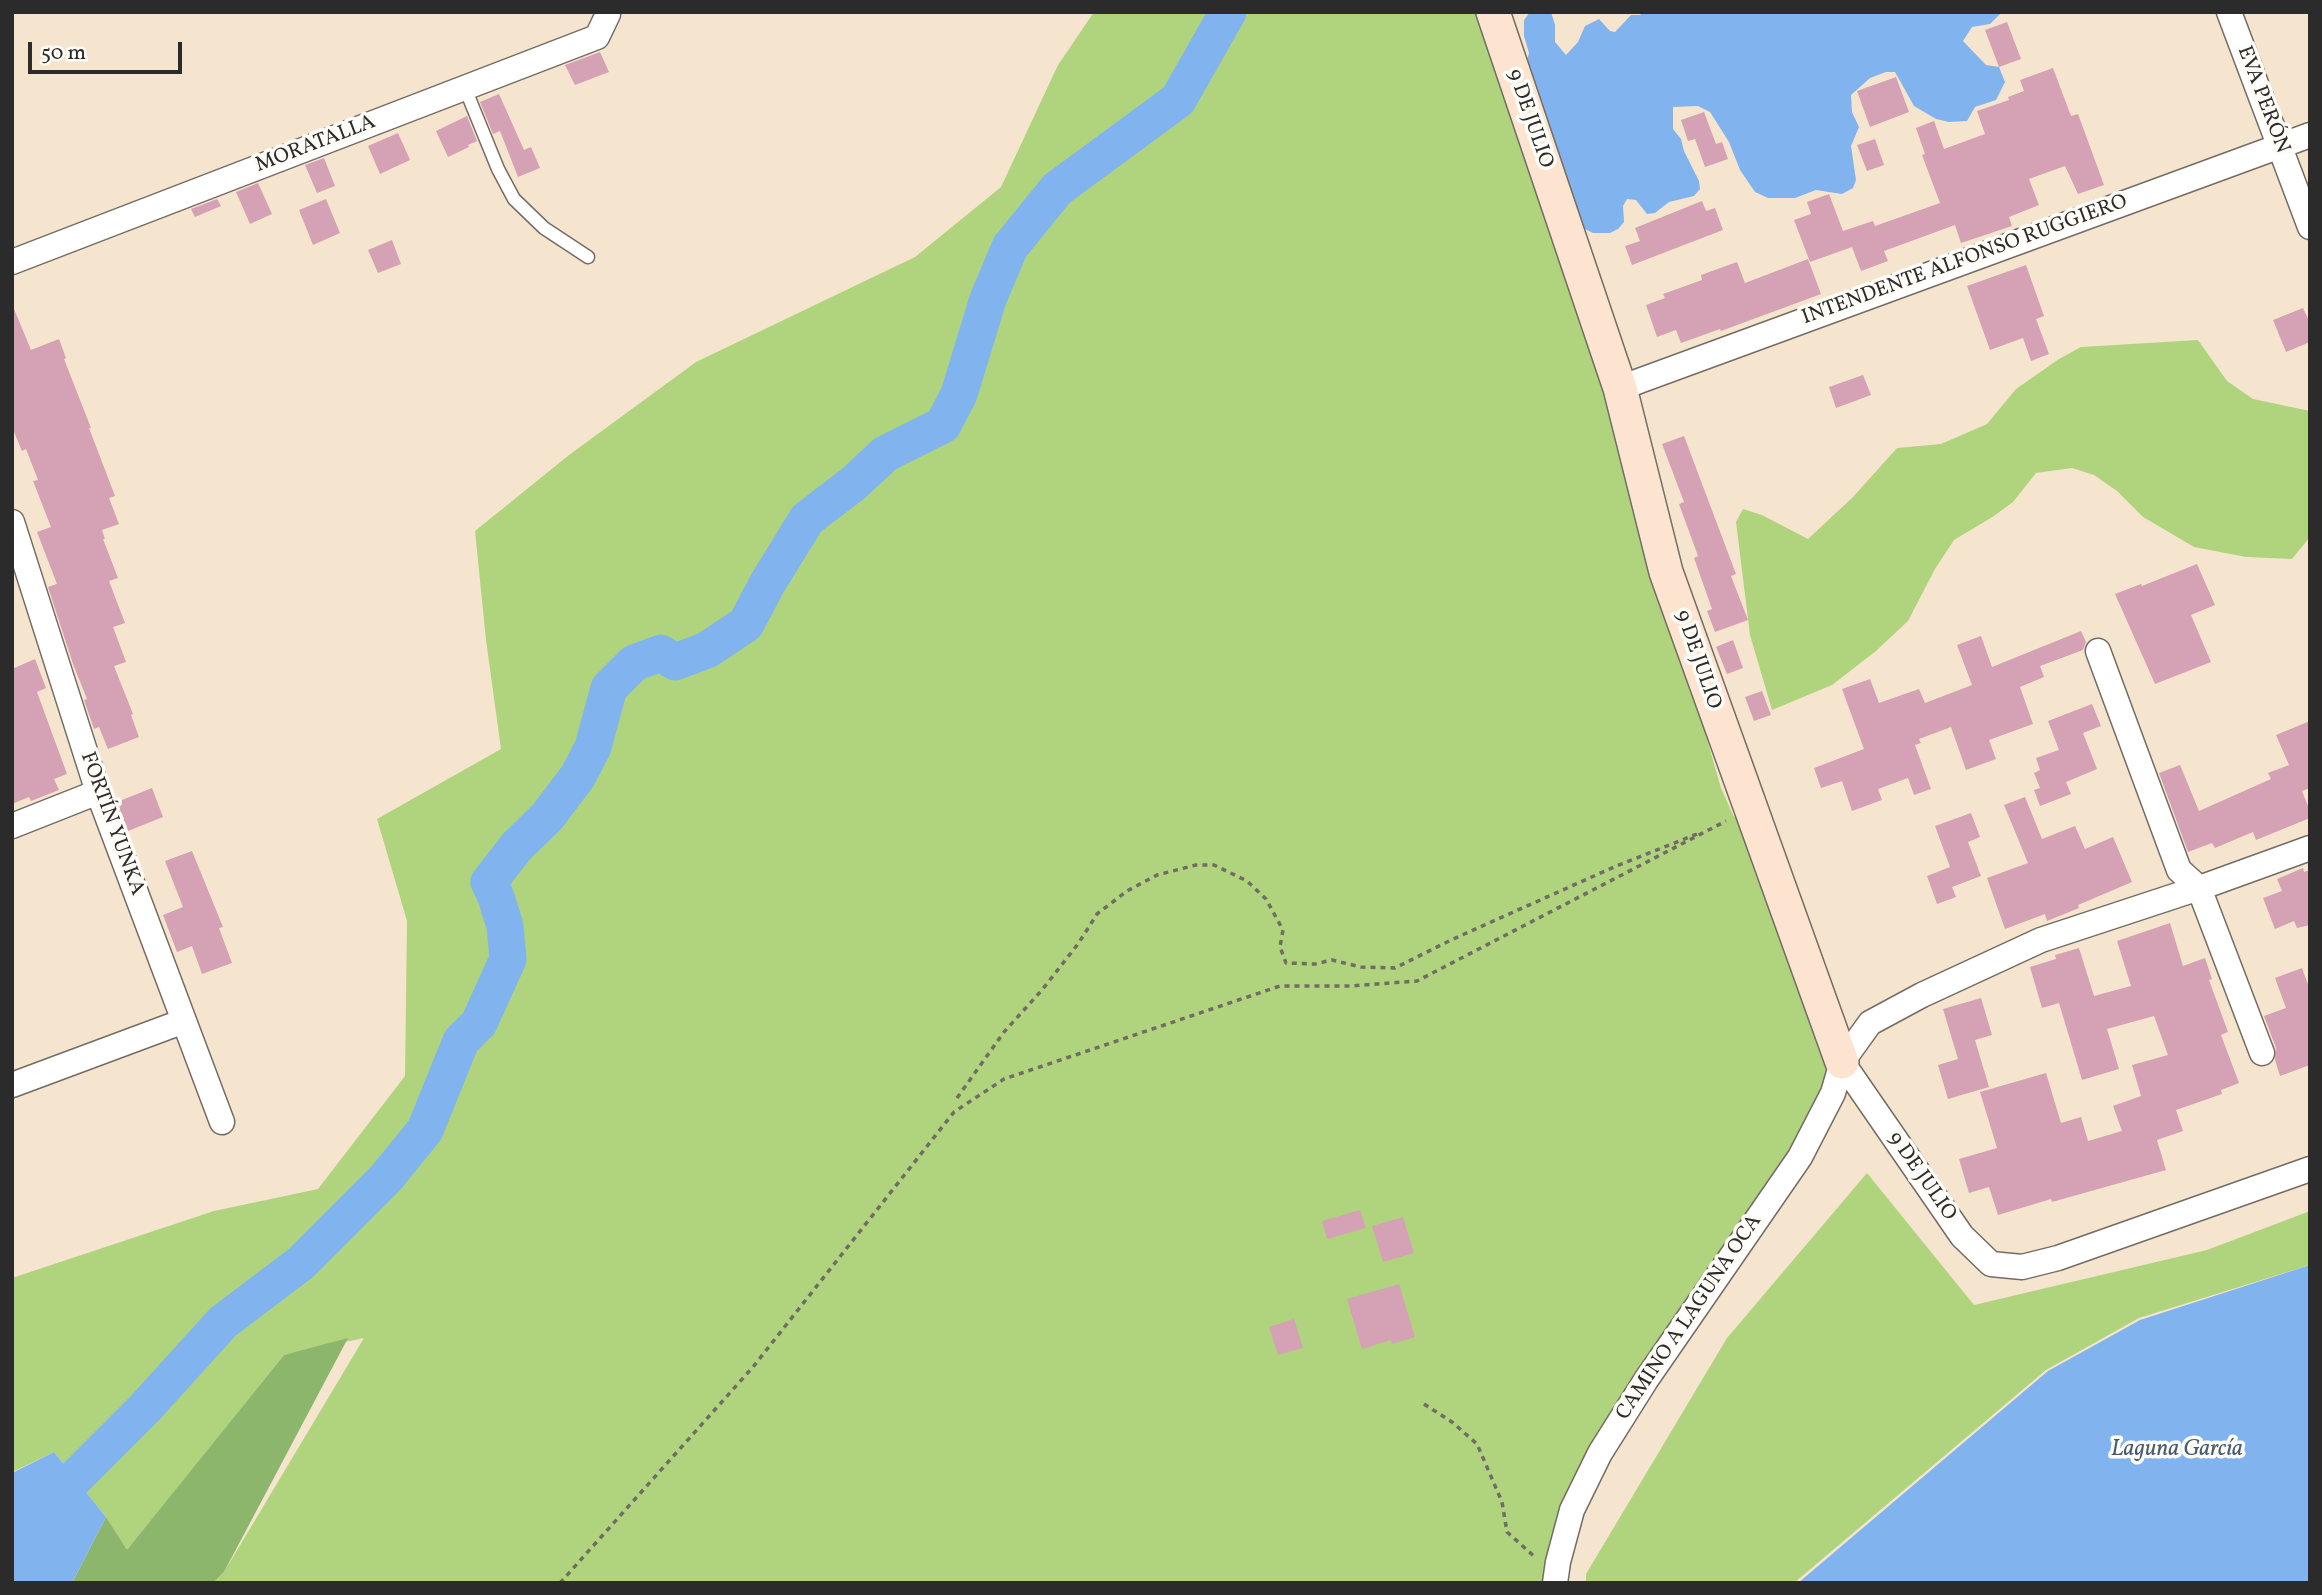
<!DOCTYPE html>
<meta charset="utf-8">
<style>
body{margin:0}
#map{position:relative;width:2322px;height:1595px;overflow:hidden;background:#f6e5ce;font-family:Vollkorn,serif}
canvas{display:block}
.frame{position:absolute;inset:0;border:14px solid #2b2b2b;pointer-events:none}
.scale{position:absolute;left:28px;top:42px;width:154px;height:32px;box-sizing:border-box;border:4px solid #2b2b2b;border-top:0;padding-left:9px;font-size:21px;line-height:24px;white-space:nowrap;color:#2b2b2b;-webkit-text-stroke:5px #fdfcf7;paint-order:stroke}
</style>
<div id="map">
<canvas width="2322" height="1595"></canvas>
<div class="frame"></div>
<div class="scale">50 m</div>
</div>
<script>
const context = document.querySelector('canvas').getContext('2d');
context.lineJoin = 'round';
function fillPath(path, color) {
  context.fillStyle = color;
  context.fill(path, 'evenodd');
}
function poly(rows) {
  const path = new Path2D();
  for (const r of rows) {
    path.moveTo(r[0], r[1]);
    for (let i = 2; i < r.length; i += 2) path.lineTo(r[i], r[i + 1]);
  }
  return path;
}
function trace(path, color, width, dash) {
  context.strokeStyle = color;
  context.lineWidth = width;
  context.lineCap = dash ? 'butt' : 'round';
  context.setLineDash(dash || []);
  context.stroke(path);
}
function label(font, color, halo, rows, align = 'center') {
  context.font = font + ' Vollkorn,serif';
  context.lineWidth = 7;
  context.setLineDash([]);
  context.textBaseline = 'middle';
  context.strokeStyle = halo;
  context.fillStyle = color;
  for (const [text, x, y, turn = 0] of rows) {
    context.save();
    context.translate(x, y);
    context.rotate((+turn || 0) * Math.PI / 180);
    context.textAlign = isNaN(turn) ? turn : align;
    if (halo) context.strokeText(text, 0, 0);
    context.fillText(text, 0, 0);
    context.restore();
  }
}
fillPath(poly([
 [1094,12,1492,12,1610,400,1721,788,1734,817,1750,809,1842,1062,1833,1093,1600,1453,1555,1583,213,1583,224,1572,364,1338,284,1355,127,1551,106,1517,54,1452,12,1472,12,1278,214,1211,318,1189,405,1076,407,921,377,819,501,749,486,640,475,531,569,455,696,362,915,257,1001,187,1058,65],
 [2198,340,2227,381,2253,399,2310,411,2310,537,2292,559,2246,557,2194,547,2143,517,2117,491,2094,475,2072,468,2036,473,2013,502,1994,516,1954,540,1935,569,1908,621,1876,651,1832,685,1772,710,1750,635,1736,522,1743,509,1762,515,1808,539,1853,497,1897,448,1941,444,1987,424,2016,389,2059,359,2081,347],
 [1867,1173,1974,1305,2207,1250,2310,1211,2310,1265,2139,1318,2046,1370,1794,1583,1586,1583,1586,1574,1727,1338]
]), '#b0d47d');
fillPath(poly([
 [348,1338,224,1572,213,1583,72,1583,106,1517,127,1550,284,1355]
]), '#8cb66c');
fillPath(poly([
 [1530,12,1551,12,1555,25,1555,42,1566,55,1578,42,1585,26,1599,19,1610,31,1615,32,1631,15,1640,15,1643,12,2002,12,1990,24,1972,27,1963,41,1986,65,1999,67,2005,82,1996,100,1975,107,1967,121,1949,122,1936,119,1914,106,1895,72,1886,72,1870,78,1851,95,1852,112,1859,127,1851,146,1856,180,1853,188,1842,194,1816,190,1795,198,1768,198,1755,192,1740,170,1729,142,1710,112,1698,106,1673,107,1673,129,1681,139,1684,151,1699,181,1700,189,1694,196,1669,202,1655,213,1647,214,1636,200,1627,199,1623,206,1624,222,1618,229,1610,233,1593,233,1585,229,1580,222,1540,121,1543,104,1526,64,1529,53,1524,36,1524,20],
 [2310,1265,2310,1583,1798,1583,2048,1371,2140,1320],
 [54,1452,106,1517,72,1583,12,1583,12,1473]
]), '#81b4ee');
trace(poly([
 [75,1478,145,1408,223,1322,301,1263,386,1178,425,1130,461,1041,479,1023,508,959,505,926,496,897,489,882,517,846,547,817,578,776,593,747,609,688,634,663,661,653,675,662,707,650,746,624,767,584,807,519,854,483,885,454,943,425,959,394,988,299,1010,247,1057,189,1178,100,1228,12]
]), '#81b4ee', 37);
fillPath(poly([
 [2007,22,2021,59,1999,67,1985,30],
 [600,52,609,72,575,85,565,65],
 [2053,68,2071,116,2078,114,2104,185,2078,194,2065,166,2029,179,2039,205,2009,217,2012,226,1961,243,1955,225,1884,251,1888,261,1861,271,1852,247,1810,262,1794,220,1811,214,1807,202,1829,194,1843,231,1873,221,1875,226,1940,203,1922,155,1925,154,1916,128,1934,121,1944,149,1985,134,1977,111,2009,100,2008,97,2024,91,2020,80],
 [1896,77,1909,112,1870,127,1857,91],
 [499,94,524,150,531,147,540,168,518,177,500,131,493,134,480,102],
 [1704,112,1716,144,1722,142,1728,159,1705,167,1695,139,1688,141,1681,120],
 [467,116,477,141,468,145,469,147,448,157,436,131],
 [398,133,410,160,380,174,368,146],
 [1875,139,1884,165,1867,171,1857,145],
 [324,158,335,186,317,193,305,165],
 [258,183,272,214,250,224,236,192],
 [217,199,221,206,195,217,191,209],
 [326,199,340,233,313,245,299,210],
 [1702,201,1706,211,1715,208,1723,230,1632,265,1625,246,1640,241,1635,228],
 [392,240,401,264,378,273,368,250],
 [1808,259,1821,294,1721,331,1720,329,1681,343,1676,330,1657,337,1646,305,1665,298,1663,294,1702,280,1701,275,1737,262,1745,283],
 [2026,265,2044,316,2036,319,2049,354,2031,361,2023,338,1990,350,1967,286],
 [12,304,31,350,59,339,66,358,64,359,91,428,89,428,115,496,109,498,119,524,102,530,105,539,103,539,118,578,109,581,125,623,113,627,126,662,114,666,133,714,131,715,139,737,108,749,99,727,94,729,84,700,87,699,73,664,48,587,57,584,37,532,51,527,33,481,38,480,26,449,22,451,12,427],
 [2303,308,2310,323,2310,342,2286,352,2273,320],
 [1863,375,1871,395,1836,408,1829,387],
 [1684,436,1736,574,1731,576,1748,620,1715,632,1707,611,1712,609,1694,558,1698,556,1679,504,1684,502,1662,444],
 [2197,564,2215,605,2191,615,2211,662,2155,684,2115,594,2141,584,2142,586],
 [2081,631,2086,642,2083,650,2040,666,2044,677,2020,687,2033,724,1989,740,1996,759,1966,770,1951,727,1919,739,1921,743,1915,745,1931,789,1914,795,1908,778,1878,789,1882,800,1852,811,1842,781,1821,788,1814,768,1864,749,1842,689,1870,679,1879,703,1919,689,1925,703,1972,685,1957,645,1981,636,1992,667],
 [1733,640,1743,668,1727,674,1716,647],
 [35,659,46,688,37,692,67,774,54,779,59,790,31,801,29,797,12,804,12,669],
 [1762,691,1771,715,1754,721,1745,697],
 [2092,704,2101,726,2083,733,2097,769,2066,782,2071,794,2040,806,2034,790,2040,788,2034,773,2040,770,2036,758,2059,750,2048,721],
 [2310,721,2310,788,2302,791,2310,811,2310,818,2256,840,2253,832,2215,848,2212,843,2188,852,2159,773,2180,765,2199,811,2271,779,2268,773,2289,765,2276,735],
 [152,788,163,817,128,831,117,802],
 [2025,797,2042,839,2075,826,2085,849,2113,837,2132,882,2078,905,2079,908,2047,921,2045,914,2005,929,1987,878,2028,863,2004,805],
 [1971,813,1980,837,1968,842,1981,876,1952,887,1956,897,1937,904,1927,876,1950,867,1935,826],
 [192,851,223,927,219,928,232,963,202,974,192,946,177,952,163,915,183,907,165,861],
 [2303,868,2304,872,2310,870,2310,925,2297,928,2294,921,2275,929,2263,898,2282,891,2277,879],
 [2170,923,2183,966,2205,958,2212,979,2209,980,2228,1032,2221,1035,2239,1083,2221,1090,2222,1094,2176,1110,2183,1131,2157,1140,2166,1170,2052,1202,2051,1199,1998,1215,1989,1187,1969,1193,1959,1159,1997,1148,1980,1092,2046,1073,2061,1123,2081,1117,2088,1141,2122,1131,2113,1106,2141,1096,2132,1065,2168,1055,2154,1016,2107,1029,2119,1069,2082,1080,2059,1003,2042,1008,2030,967,2056,959,2055,955,2079,948,2094,996,2131,986,2117,941],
 [2302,968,2310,990,2310,1065,2280,1076,2275,1060,2276,1048,2264,1016,2286,1008,2275,978],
 [1981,998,1992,1035,1975,1040,1989,1087,1948,1099,1938,1065,1958,1059,1943,1009],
 [1360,1210,1366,1228,1327,1239,1322,1221],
 [1403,1217,1414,1253,1383,1262,1372,1226],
 [1399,1284,1415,1337,1392,1344,1391,1340,1362,1349,1347,1299],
 [1294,1319,1303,1348,1278,1355,1269,1327]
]), '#d5a1b4');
const service = poly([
 [465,88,498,169,514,199,544,228,588,257]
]);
const minor = poly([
 [2229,12,2310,227],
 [12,262,597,37,608,14],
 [1620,388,2310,135],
 [12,522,98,792,222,1122],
 [2098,651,2179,870,2199,888,2262,1053],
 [12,826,98,792],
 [1842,1062,1962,1236,1991,1264,2022,1267,2058,1258,2310,1169],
 [12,1085,184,1021],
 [1555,1583,1558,1562,1572,1510,1600,1453,1646,1380,1800,1157,1833,1093,1842,1062,1870,1023,1922,995,2041,940,2205,886,2310,848]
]);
const secondary = poly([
 [1493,12,1620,388,1666,572,1842,1062]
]);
trace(service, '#726c64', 15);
trace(minor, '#726c64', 27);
trace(secondary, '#726c64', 36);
trace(poly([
 [957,1098,1004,1032,1042,990,1078,944,1097,914,1127,891,1157,875,1196,865,1214,865,1247,881,1266,899,1283,930,1280,947,1286,963,1315,964,1332,960,1361,967,1395,968,1451,940,1614,867,1697,834],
 [1424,1404,1452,1422,1477,1444,1502,1502,1507,1532,1536,1558],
 [560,1583,753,1367,954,1112,1004,1079,1280,986,1351,986,1417,981,1726,821]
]), '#726c64', 3.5, [5, 5]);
trace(service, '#fff', 12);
trace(minor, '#fff', 24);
trace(secondary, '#fde4d1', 33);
label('21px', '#2b2b2b', '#fdfcf7', [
 ["EVA PERÓN",2262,100,69],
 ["9 DE JULIO",1529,119,71],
 ["MORATALLA",316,145,-21],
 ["INTENDENTE ALFONSO RUGGIERO",1965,261,-20],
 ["9 DE JULIO",1697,660,71],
 ["FORTÍN YUNKA",111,824,70],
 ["9 DE JULIO",1921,1177,55],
 ["CAMINO A LAGUNA OCA",1690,1318,-56]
]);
label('italic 23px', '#495b6f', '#fdfcf7', [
 ["Laguna García",2177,1451]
]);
</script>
